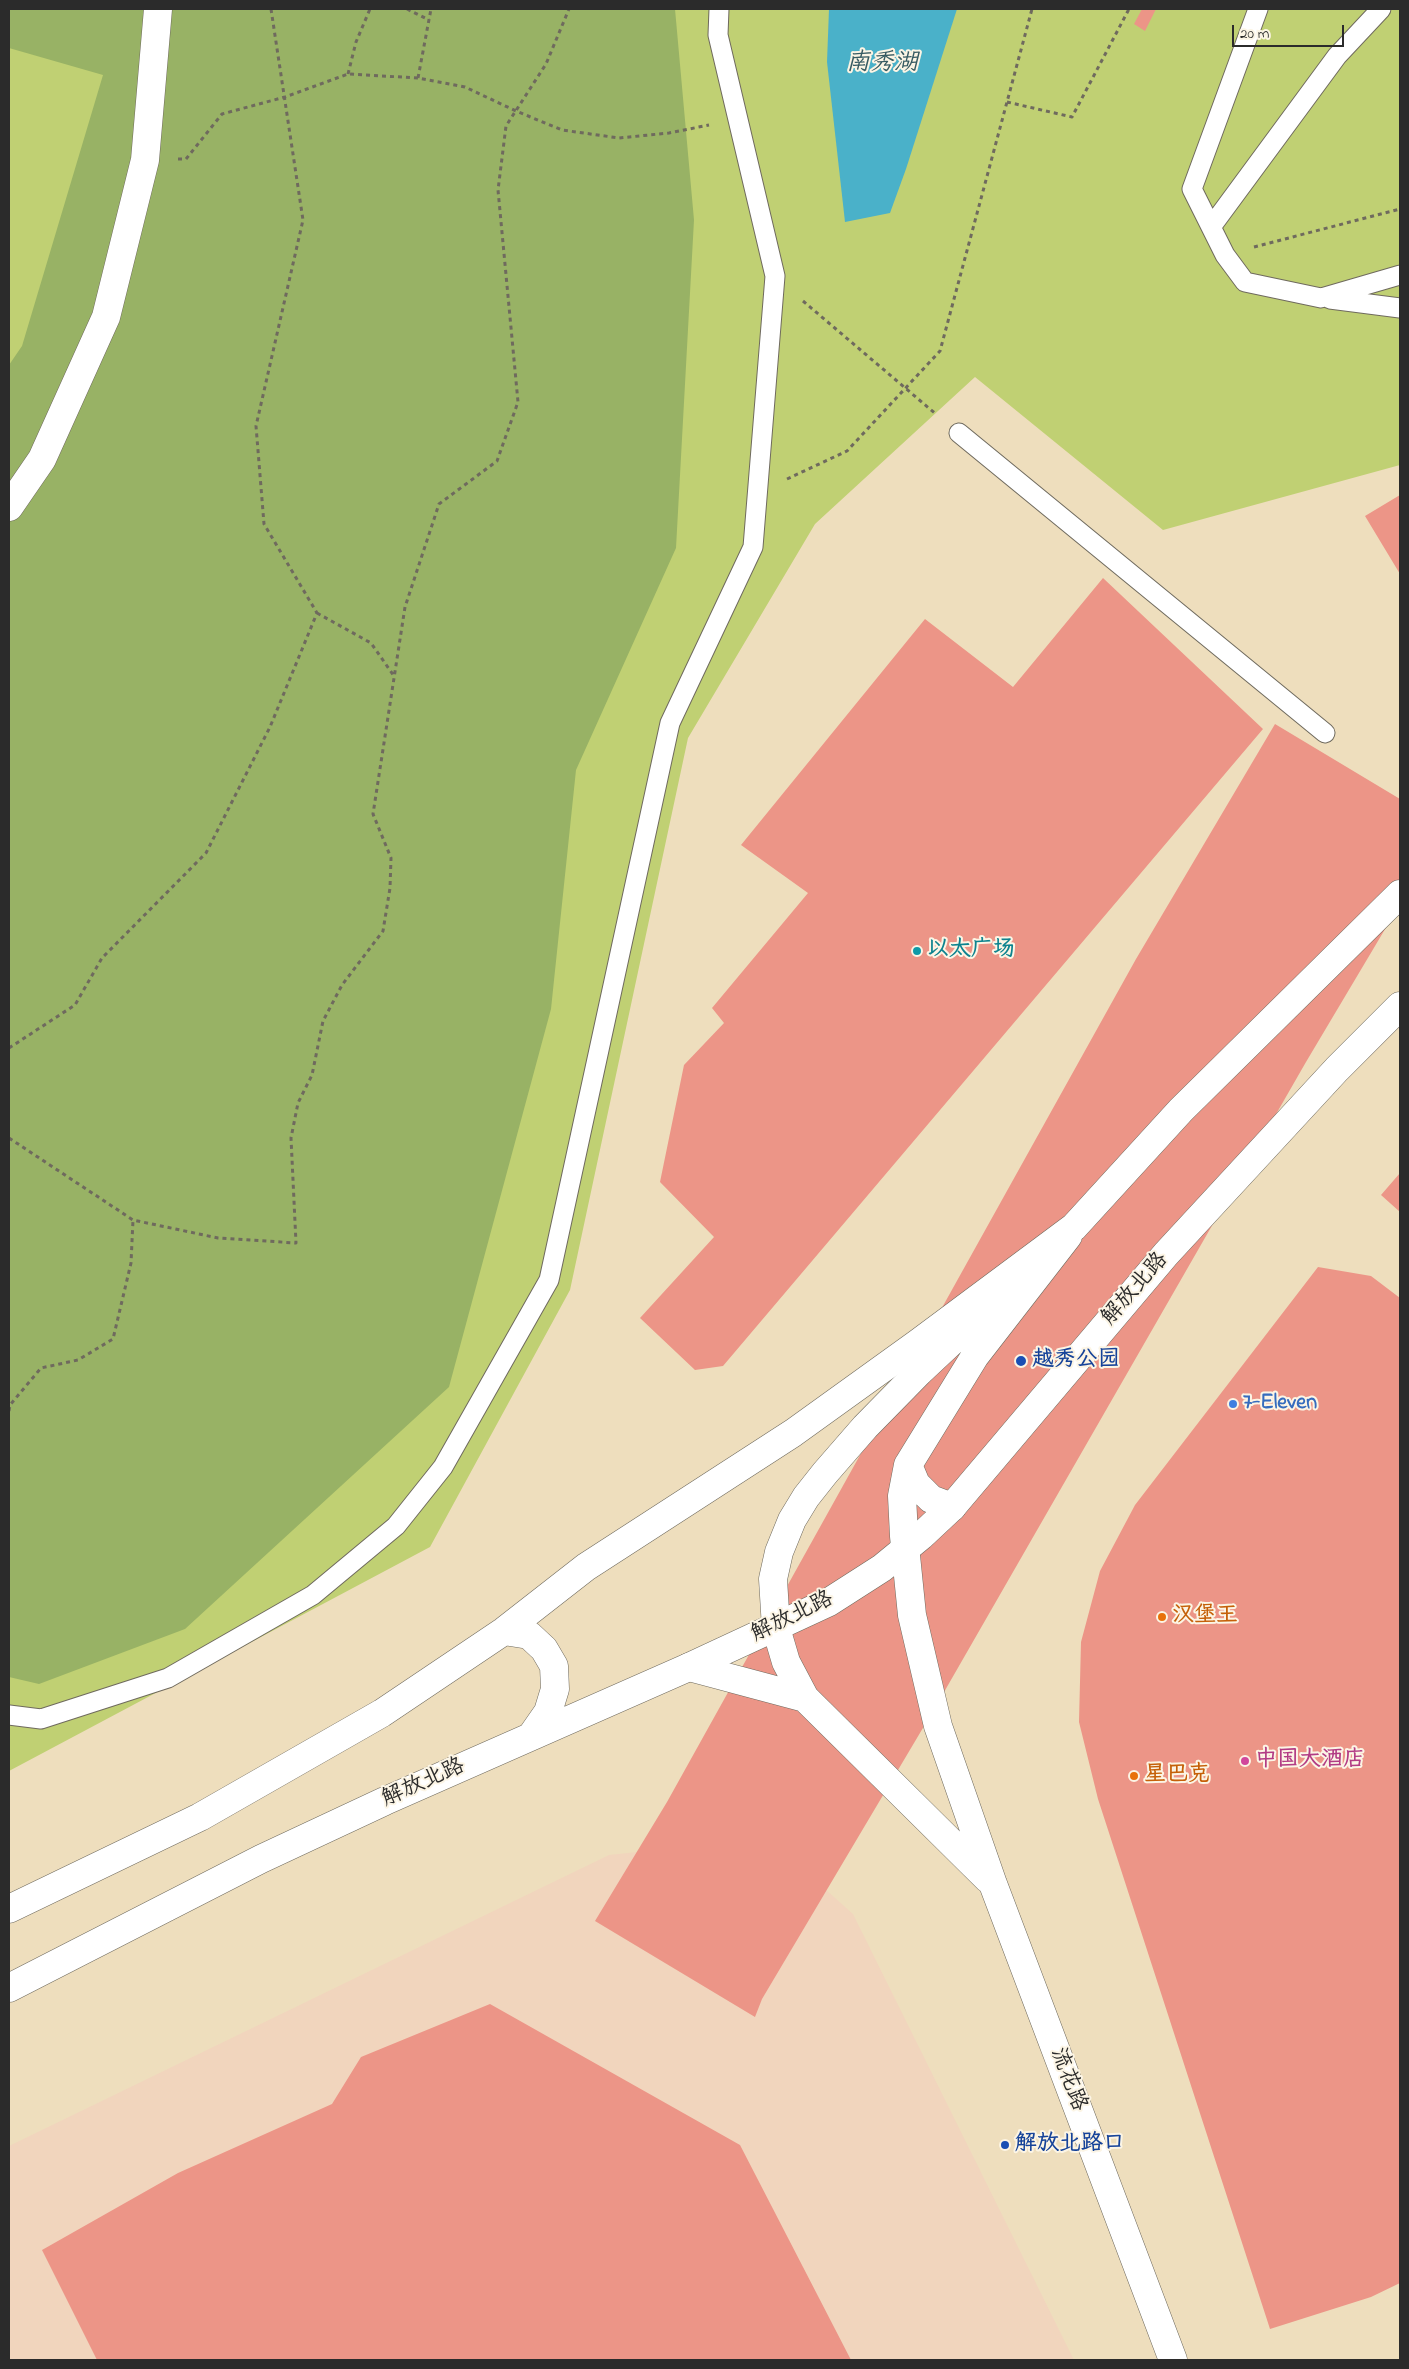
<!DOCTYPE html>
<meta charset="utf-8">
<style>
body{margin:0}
#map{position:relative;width:1409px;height:2369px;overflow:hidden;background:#eedebd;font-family:"Indie Flower",sans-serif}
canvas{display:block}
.frame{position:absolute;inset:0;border:10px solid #2b2b2b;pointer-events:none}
.scale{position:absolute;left:1232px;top:25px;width:112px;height:22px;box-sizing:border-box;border:2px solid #2b2b2b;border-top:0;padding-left:6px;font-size:15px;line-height:18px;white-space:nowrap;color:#2b2b2b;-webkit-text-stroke:4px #fcf5e5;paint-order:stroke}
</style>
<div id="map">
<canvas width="1409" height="2369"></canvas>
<div class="frame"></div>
<div class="scale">20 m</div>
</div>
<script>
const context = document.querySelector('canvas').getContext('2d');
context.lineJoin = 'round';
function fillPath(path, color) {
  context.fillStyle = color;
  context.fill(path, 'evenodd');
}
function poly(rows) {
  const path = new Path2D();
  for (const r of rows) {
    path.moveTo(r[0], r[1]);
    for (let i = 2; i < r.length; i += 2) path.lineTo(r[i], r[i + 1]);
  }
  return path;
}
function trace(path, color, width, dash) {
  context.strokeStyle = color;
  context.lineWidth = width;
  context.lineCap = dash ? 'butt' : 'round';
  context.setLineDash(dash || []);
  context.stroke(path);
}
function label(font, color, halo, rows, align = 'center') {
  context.font = font + ' "Indie Flower","LXGW WenKai TC",sans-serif';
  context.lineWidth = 4;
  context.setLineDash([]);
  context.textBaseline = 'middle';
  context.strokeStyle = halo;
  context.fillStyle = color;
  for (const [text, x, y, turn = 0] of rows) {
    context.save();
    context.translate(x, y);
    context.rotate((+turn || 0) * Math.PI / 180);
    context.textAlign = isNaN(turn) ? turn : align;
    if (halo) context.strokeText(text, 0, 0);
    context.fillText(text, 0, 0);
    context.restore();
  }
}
fillPath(poly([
 [768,1838,853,1914,1074,2360,9,2360,9,2146,609,1855]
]), '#f1d5bd');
fillPath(poly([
 [9,9,1400,9,1400,465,1163,530,975,377,815,524,688,738,570,1290,430,1547,9,1771]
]), '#c0d073');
fillPath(poly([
 [9,9,675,9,694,220,676,548,576,770,551,1009,449,1387,185,1629,39,1684,9,1677,9,365,22,346,103,75,9,48]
]), '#98b265');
fillPath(poly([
 [829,9,957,9,906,169,890,213,845,222,827,62]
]), '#4ab1c9');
fillPath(poly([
 [1142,9,1156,9,1145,31,1134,24],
 [1400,495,1400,574,1365,516],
 [1103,578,1263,729,723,1366,695,1370,640,1318,714,1237,660,1182,684,1065,724,1023,712,1008,808,893,741,845,925,619,1013,687],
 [1275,724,1400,799,1400,904,1306,1062,936,1706,762,1999,755,2017,595,1921,667,1802,1136,959],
 [1400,1173,1400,1212,1381,1195],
 [1318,1267,1371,1276,1400,1298,1400,2283,1371,2297,1270,2329,1098,1799,1079,1722,1081,1642,1100,1571,1135,1505],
 [490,2004,740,2145,851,2360,97,2360,42,2250,178,2173,332,2104,361,2057]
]), '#ec9587');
const lane = poly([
 [1258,9,1192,189,1225,255,1245,282,1321,298,1400,275],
 [1211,227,1337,56,1381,9],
 [1330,299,1400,308],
 [959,433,1325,733],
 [9,1715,41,1719,168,1678,313,1595,396,1526,443,1467,549,1280,670,723,753,547,775,276,718,35,719,9]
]);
const street = poly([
 [9,507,42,459,106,317,145,160,158,9]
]);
const secondary = poly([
 [1068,1236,975,1356,908,1465,902,1496,904,1536,912,1615,938,1726,993,1884,1173,2360],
 [908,1465,916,1484,931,1499,952,1507],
 [689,1667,805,1698],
 [988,1879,805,1698,786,1662,776,1628,773,1579,779,1552,792,1520,806,1497,825,1473,865,1427,919,1372,1011,1286]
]);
const primary = poly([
 [504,1631,529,1635,544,1649,554,1666,555,1689,548,1712,532,1735],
 [9,1909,200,1817,382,1713,504,1631,586,1567,793,1433,918,1343,1074,1227,1181,1110,1400,894],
 [9,1988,261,1859,385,1801,689,1667,829,1602,882,1568,921,1536,952,1507,1166,1254,1337,1069,1400,1006]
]);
trace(lane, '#6f6a5e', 21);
trace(street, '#6f6a5e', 29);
trace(secondary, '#6f6a5e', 29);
trace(primary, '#6f6a5e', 29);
trace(poly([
 [407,9,429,20],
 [348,74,356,42,370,9],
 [418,78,431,9],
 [1007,102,1072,117,1129,9],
 [178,159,186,159,222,114,285,97,348,74,418,78,465,87,516,111,562,130,619,138,669,133,709,125],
 [1254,247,1400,209],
 [803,301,937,415],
 [787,479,847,451,940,351,1032,9],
 [317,613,371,643,394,676],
 [9,1048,75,1005,102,958,206,853,270,727,317,613,264,524,256,426,303,220,271,9],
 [9,1138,133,1220,218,1238,296,1243,291,1138,298,1103,312,1075,323,1021,342,985,383,931,390,888,391,858,373,814,405,607,439,504,497,461,518,402,498,190,506,126,546,64,569,9],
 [9,1411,10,1405,41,1368,78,1360,113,1339,131,1263,133,1220]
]), '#6f6a5e', 3, [4, 4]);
trace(lane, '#fff', 19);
trace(street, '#fff', 28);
trace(secondary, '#fff', 28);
trace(primary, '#fff', 28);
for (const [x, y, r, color] of [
 [917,951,5,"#0f9aa8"],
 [1021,1361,6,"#1a4fb4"],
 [1233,1404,5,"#3f7fe0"],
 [1162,1617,5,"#e8710a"],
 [1245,1761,5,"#d1479c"],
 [1134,1776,5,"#e8710a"],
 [1005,2145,5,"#1a4fb4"]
]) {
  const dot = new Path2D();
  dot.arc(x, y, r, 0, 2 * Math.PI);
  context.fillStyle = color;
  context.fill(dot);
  trace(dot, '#fcf5e5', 2);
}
label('bold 22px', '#0d838f', '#fcf5e5', [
 ["以太广场",927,951]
], 'left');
label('22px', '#2b2b2b', '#fcf5e5', [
 ["解放北路",1136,1290,-49],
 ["解放北路",793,1618,-26],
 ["解放北路",424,1784,-24],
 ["流花路",1067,2080,69]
]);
label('bold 22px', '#164399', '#fcf5e5', [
 ["越秀公园",1032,1361],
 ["解放北路口",1015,2145]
], 'left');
label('bold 22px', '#366cbe', '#fcf5e5', [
 ["7-Eleven",1243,1404]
], 'left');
label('bold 22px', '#c56008', '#fcf5e5', [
 ["汉堡王",1172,1617],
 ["星巴克",1144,1776]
], 'left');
label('bold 22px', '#b23c85', '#fcf5e5', [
 ["中国大酒店",1255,1761]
], 'left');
label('italic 24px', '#365a62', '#fcf5e5', [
 ["南秀湖",882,65]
]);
</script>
